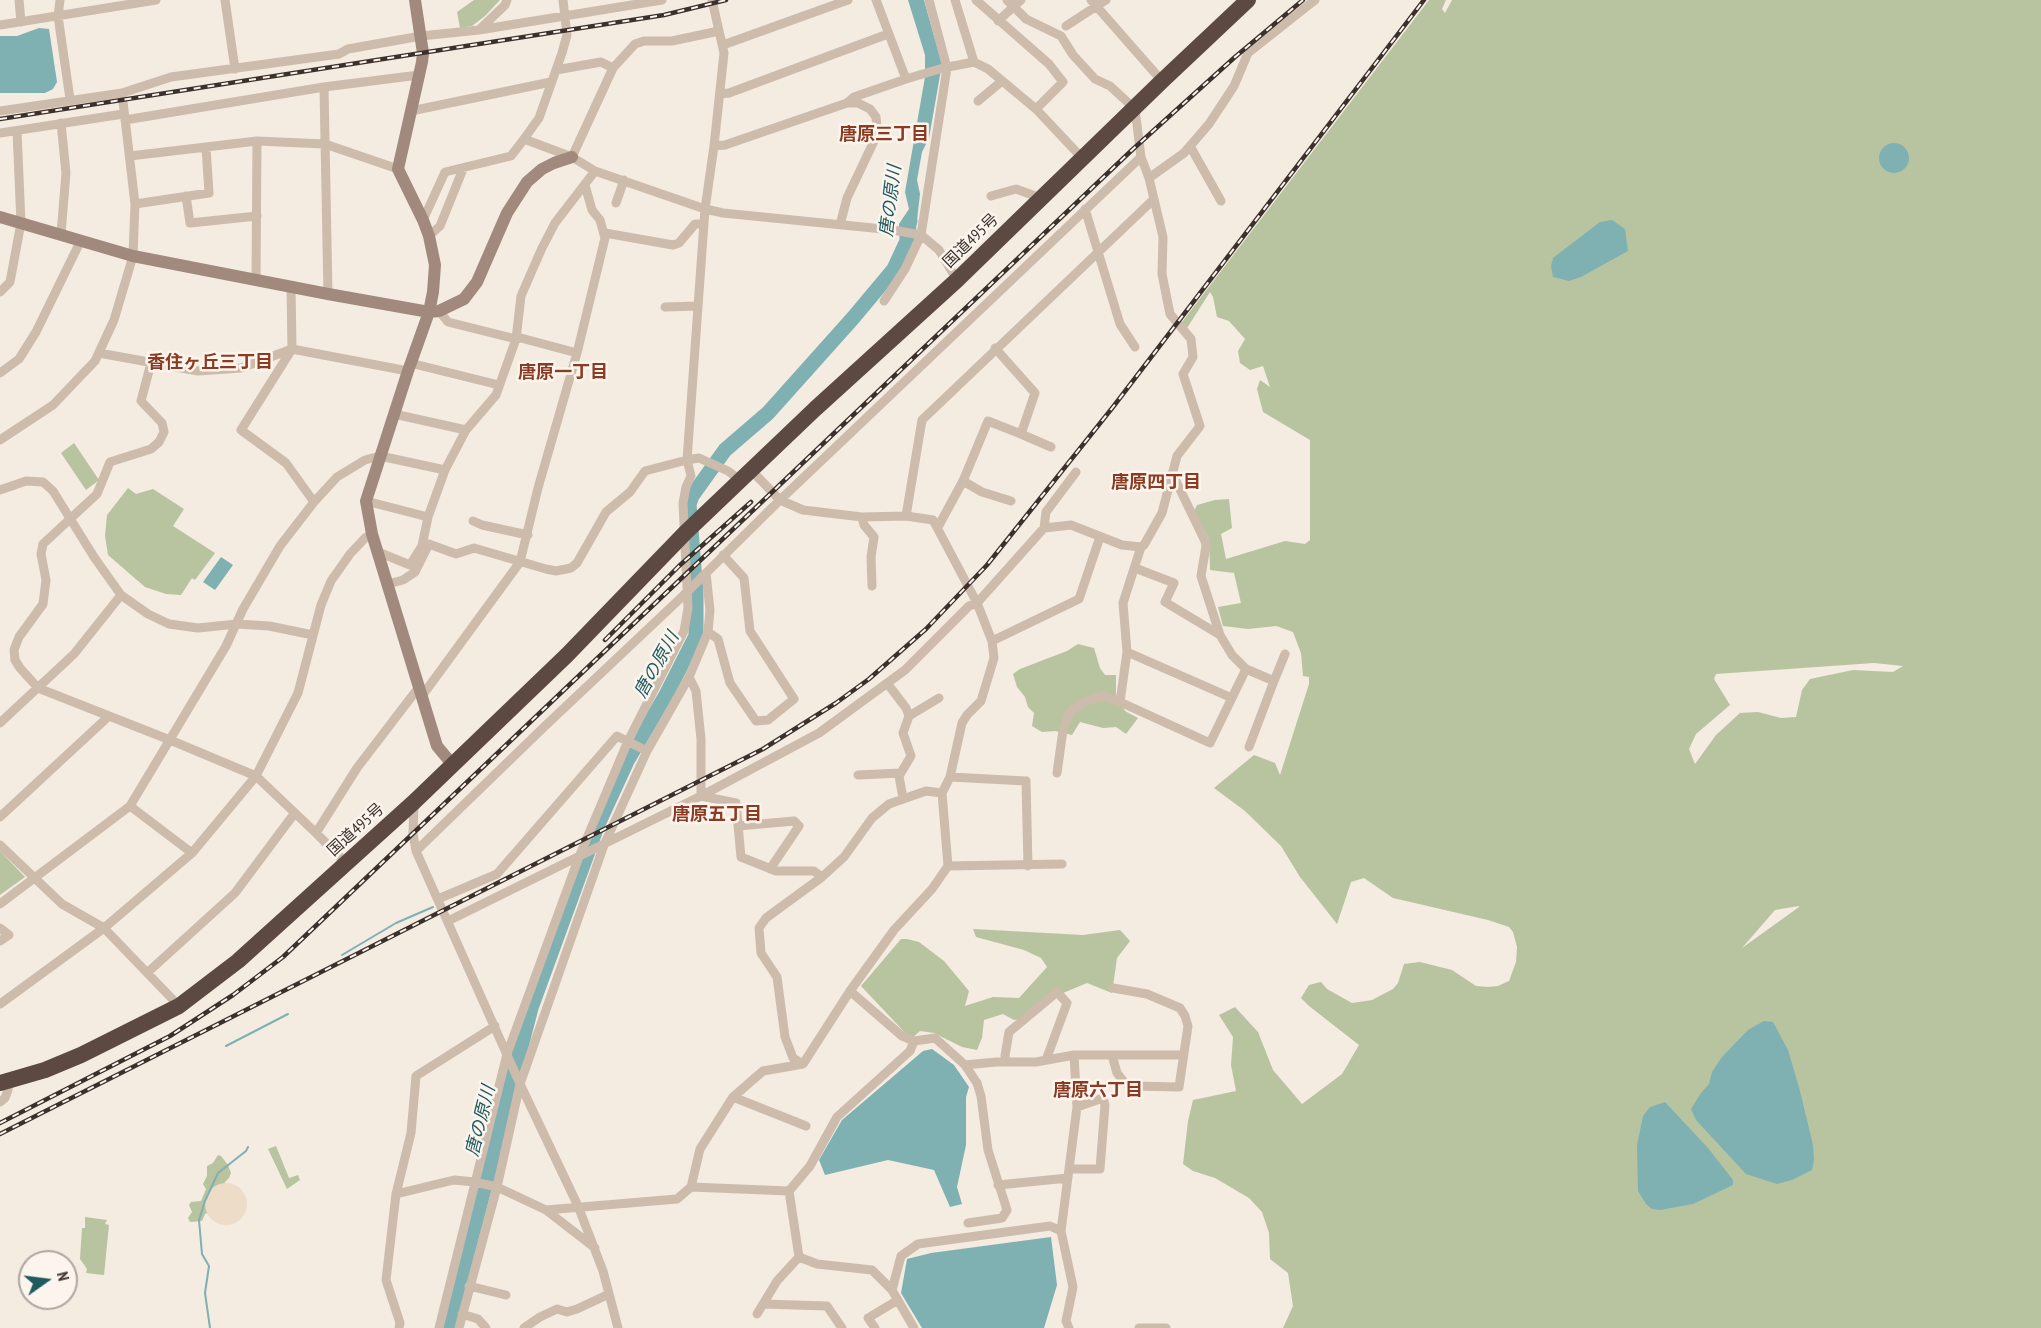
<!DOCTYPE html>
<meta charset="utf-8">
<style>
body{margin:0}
#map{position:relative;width:2041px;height:1328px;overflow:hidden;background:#f4ebe1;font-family:"PT Sans Narrow",sans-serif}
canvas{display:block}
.north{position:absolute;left:18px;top:1250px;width:60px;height:60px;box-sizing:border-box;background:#fbf5ee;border:2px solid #aea6a0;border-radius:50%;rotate:76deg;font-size:16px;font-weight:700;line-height:24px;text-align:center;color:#3b302b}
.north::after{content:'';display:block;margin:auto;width:21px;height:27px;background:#1f5a5e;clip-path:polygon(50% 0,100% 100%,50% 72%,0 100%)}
</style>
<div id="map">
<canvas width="2041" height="1328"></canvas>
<div class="north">N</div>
</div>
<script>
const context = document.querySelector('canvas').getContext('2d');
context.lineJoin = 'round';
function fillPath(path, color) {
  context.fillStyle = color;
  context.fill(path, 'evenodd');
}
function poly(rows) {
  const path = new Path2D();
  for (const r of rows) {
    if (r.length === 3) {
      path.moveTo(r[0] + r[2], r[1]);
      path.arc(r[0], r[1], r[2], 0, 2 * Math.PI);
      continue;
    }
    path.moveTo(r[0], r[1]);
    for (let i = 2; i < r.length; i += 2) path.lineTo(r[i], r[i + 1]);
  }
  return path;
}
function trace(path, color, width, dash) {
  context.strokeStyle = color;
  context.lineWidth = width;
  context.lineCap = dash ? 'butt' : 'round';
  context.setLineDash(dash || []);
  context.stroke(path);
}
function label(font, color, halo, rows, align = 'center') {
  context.font = font + ' "PT Sans Narrow","Noto Sans JP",sans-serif';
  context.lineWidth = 5;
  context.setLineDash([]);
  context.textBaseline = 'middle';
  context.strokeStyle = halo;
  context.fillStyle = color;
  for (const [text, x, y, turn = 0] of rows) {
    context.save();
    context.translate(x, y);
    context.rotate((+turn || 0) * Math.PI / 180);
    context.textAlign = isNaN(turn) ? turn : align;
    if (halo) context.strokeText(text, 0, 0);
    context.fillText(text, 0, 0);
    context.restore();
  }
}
fillPath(poly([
 [474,0,500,0,485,16,472,26,460,28,457,12],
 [1429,0,1446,0,1442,9,1445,13,1452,0,2041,0,2041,1328,1283,1328,1293,1306,1288,1273,1270,1259,1269,1233,1262,1212,1249,1198,1215,1178,1193,1171,1183,1164,1188,1121,1193,1100,1236,1091,1231,1065,1233,1037,1219,1015,1235,1007,1258,1032,1273,1070,1302,1104,1342,1074,1359,1045,1309,1006,1301,998,1309,985,1321,982,1327,989,1352,1003,1372,1000,1393,989,1398,983,1404,964,1420,962,1452,970,1476,986,1488,987,1498,986,1509,981,1516,962,1517,947,1513,932,1509,927,1488,920,1393,898,1364,878,1351,882,1337,924,1300,877,1281,846,1245,811,1214,788,1254,755,1275,763,1280,775,1309,684,1309,677,1303,676,1301,653,1293,632,1276,626,1248,629,1223,626,1218,607,1241,603,1234,573,1210,570,1209,539,1194,511,1197,505,1215,500,1229,499,1232,528,1221,534,1226,559,1285,541,1305,544,1310,540,1310,440,1263,412,1257,389,1260,380,1270,387,1263,366,1250,370,1240,363,1238,351,1245,339,1229,321,1217,317,1213,297,1210,292,1187,328,1182,322],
 [1874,663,1903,666,1893,672,1853,670,1810,679,1802,690,1796,717,1781,718,1758,712,1740,713,1716,735,1695,764,1689,749,1696,734,1730,705,1714,679,1716,674],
 [1799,906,1799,907,1742,948,1775,910],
 [74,443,99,480,86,490,61,453],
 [128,488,136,494,153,489,184,509,173,526,215,553,195,580,192,578,181,595,166,594,145,587,108,555,105,536,107,515],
 [1078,644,1094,648,1100,668,1105,675,1116,675,1116,695,1125,711,1138,718,1126,734,1116,727,1103,728,1080,722,1072,735,1055,731,1042,732,1032,726,1034,713,1028,707,1025,697,1017,687,1013,674,1020,669,1067,651],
 [0,851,25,877,0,895],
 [973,929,1083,935,1120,930,1130,941,1117,958,1112,993,1087,983,1039,1003,1032,1017,1014,1020,1003,1014,984,1020,982,1038,977,1050,962,1047,934,1033,920,1031,911,1039,861,986,901,939,907,939,919,942,944,961,969,991,965,1006,993,997,1019,998,1047,967,1041,958,1024,950,976,937],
 [276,1146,289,1178,298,1175,300,1180,287,1189,268,1149],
 [218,1155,221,1156,228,1165,231,1173,229,1178,225,1182,213,1210,205,1214,202,1221,190,1222,188,1218,192,1212,189,1205,191,1202,201,1201,206,1189,203,1184,207,1176,207,1166,213,1163],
 [85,1217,107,1220,105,1224,109,1225,104,1275,86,1273,87,1269,80,1259,82,1228,85,1228]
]), '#b8c4a0');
fillPath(poly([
 [226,1204,21]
]), '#ecdcc8');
fillPath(poly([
 [908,0,924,0,942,64,929,138,922,152,917,180,920,194,915,238,907,241,899,236,899,224,909,209,905,192,925,77,925,55],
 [39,28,49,29,57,82,53,89,45,93,0,93,0,36,17,36],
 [1894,158,15],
 [1612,220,1625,229,1628,251,1581,277,1569,281,1553,277,1551,266,1553,258,1600,222],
 [221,557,233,565,215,590,203,582],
 [1764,1021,1773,1022,1788,1050,1800,1091,1813,1145,1814,1160,1812,1170,1792,1180,1777,1184,1746,1174,1696,1120,1691,1109,1701,1093,1709,1084,1712,1072,1722,1057,1748,1030],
 [932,1049,954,1065,969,1087,966,1097,966,1145,957,1187,962,1204,950,1207,934,1170,888,1160,825,1175,819,1160,842,1120,923,1051],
 [1665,1102,1708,1148,1733,1180,1733,1185,1693,1204,1660,1210,1652,1209,1646,1204,1638,1191,1637,1145,1643,1116,1650,1107],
 [1051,1237,1057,1285,1044,1328,922,1328,901,1293,907,1259,931,1253]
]), '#7fb0b2');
trace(poly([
 [342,955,396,923,433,907],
 [226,1046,288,1014],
 [210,1328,205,1293,209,1266,202,1254,199,1220,205,1201,218,1173,246,1151,248,1147]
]), '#7fb0b2', 2);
trace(poly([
 [448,1328,531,1008,598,824,627,761,666,695,696,636,696,593,689,504,692,496,725,450,768,413,853,318,894,269,907,241,907,227,910,221]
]), '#7fb0b2', 15);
trace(poly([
 [19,0,21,22],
 [60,0,58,16,70,99],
 [225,0,235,69],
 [563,0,567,35,562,53,539,118,524,139,572,157,595,171,705,209,723,213,893,230,921,235,939,250,957,280],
 [712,0,724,53,714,146,705,209,687,460,699,458,728,471,740,480],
 [876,0,906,79],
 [955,0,974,62],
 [976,0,1049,64,1063,82,1036,109],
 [1007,0,1026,19,1061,36,1073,55,1095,79,1110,86,1135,109,1141,157,1149,178,1163,237,1162,274,1170,314,1191,339,1193,357,1183,374,1200,426,1177,456,1162,513,1144,545,1141,547,1123,603,1127,652,1120,702],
 [1091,0,1162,81],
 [998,21,1021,0],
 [0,25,156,0],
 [1066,26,1106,0],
 [479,30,505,5,507,0],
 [723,45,848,0],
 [556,70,601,62,613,68],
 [324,87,328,294],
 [720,94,729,93,888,34],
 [978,101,1002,81],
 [0,111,122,93,171,77,339,54,348,49,421,36,479,30,662,0],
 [411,111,551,82],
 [125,120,324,87,419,75],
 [61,123,66,173,61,234],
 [0,133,123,114],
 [714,146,725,145,847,103,854,97,906,79,943,68,974,62,988,69,1036,109,1083,159],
 [1190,146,1221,201],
 [130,156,257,141,325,144,398,169],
 [572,157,613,68,635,44,644,41,672,41,719,31],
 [1149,178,1184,153,1209,124,1234,86,1248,53,1315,0],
 [186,196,190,223,257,216],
 [991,196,1016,189,1041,198],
 [616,203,624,180],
 [135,204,209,193,206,147],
 [1085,209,1120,324,1135,347],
 [423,220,445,172,511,156,524,139],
 [840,225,847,198,875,139,877,128,876,117,870,109,858,103,847,103],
 [605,233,673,245,679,243,695,224,704,224],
 [429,236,440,226,463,169],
 [256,279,257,141],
 [291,286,292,349,241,430,286,463,314,502],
 [0,292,10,282,21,223,17,131],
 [884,301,905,269,921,235,947,68,929,0],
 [665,307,698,306],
 [439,311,448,322,516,339,521,338,577,353],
 [99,353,198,371,241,368,292,349,408,371],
 [151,363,141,401,162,423,164,432,159,442,151,449,110,462,97,494,43,544,41,554,46,580,43,604,19,637,14,650,15,660,20,668,38,688,170,740,256,776,316,833,346,863],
 [410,363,499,385],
 [0,373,19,359,36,332,81,240],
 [394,414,466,430],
 [1021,434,1051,447],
 [0,440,53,405,95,361,114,320,133,256,135,204,122,93],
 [1172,473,1205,541,1206,546,1201,576,1220,635],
 [963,481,982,492,1011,501],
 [0,490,26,481,43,482,53,491,94,557,121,595,148,614,169,624,198,628,237,624,269,626,313,635],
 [366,501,428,517],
 [906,516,922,420,1153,200],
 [862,517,864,525,874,537,871,557,872,586],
 [473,521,482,525,528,535],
 [938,527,963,481,988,421,1021,434,1035,393,995,348],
 [1044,528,1046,512,1076,472],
 [378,552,410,565,422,546,428,517,445,470,466,430,496,395,516,339,521,296,542,248,555,223,595,171],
 [702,577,780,500,1141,157],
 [388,584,403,580,415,572,429,544,456,554,474,548,546,569,556,571,571,568,577,563,606,512,630,492,645,471,687,460,691,476,686,487,683,503,688,608,684,631,628,741,579,857,507,1054,439,1328],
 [708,632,718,639,730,683,756,721,768,720,794,699,750,631,744,578,723,555],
 [992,641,1079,599,1100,537],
 [1127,652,1232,698],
 [1246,669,1274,681,1249,747],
 [1274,681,1285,654],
 [887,683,906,708,909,716,903,733,911,756,899,776,903,798],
 [422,696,520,562,538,488,577,353,605,238,600,220,592,210,585,185],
 [909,716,939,698],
 [0,723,74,654,121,595],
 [1057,773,1063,730,1070,712,1083,702,1103,696,1120,702,1210,743,1246,669,1232,655,1220,635,1165,602,1174,583,1135,568],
 [858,775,901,773],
 [950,777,1026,781,1028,866],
 [701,796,701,739,696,691,689,677,708,632,710,610,706,573],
 [701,796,736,803,741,857,776,871,814,871,822,877],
 [414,802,413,834,416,851,520,1084,578,1206,603,1271,618,1328],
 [130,806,192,853],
 [0,817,109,716],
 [738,826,794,821,799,826,770,869],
 [316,833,357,768,419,687],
 [0,845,62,904,104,928,179,1006],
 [416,851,544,727,685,594],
 [948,866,1062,864],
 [438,899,497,874,617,736,647,751],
 [0,904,130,806,226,646,243,609,280,546,314,502,337,477,365,460,380,456,445,470],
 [448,921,701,796,819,733,905,670,969,606,977,603,1044,528,1071,525,1122,545,1141,547],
 [0,928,9,935,0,941],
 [147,973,235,893,294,814],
 [850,991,902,1036,914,1041],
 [0,1004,104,928,192,853,256,776,298,693,321,605,331,581,350,554,365,538,372,534],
 [1074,1055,1182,1055],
 [1112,1055,1117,1073,1124,1082,1132,1086,1179,1087,1188,1026,1185,1016,1180,1008,1147,994,1113,988],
 [1006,1062,1005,1056,1009,1032,1057,992,1067,1003,1046,1060],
 [803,1064,793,1058,785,1037,777,977,761,953,759,928,766,918,822,877,844,857,872,818,889,804,926,791,942,793],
 [965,1065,977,1083,981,1096,988,1150,1007,1210,1002,1218,968,1223],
 [733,1097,806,1126],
 [0,1102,5,1098,8,1090,8,1081],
 [1069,1169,1100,1169,1105,1105,1103,1098,1077,1107],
 [998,1185,1068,1178],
 [691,1187,789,1191],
 [396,1194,454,1180,475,1182,497,1187,546,1210,595,1248],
 [546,1210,677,1199,691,1187,700,1149,733,1097,763,1071,803,1064,850,991,894,930,932,889,948,866,942,793,950,777,962,723,967,715,981,701,994,658,992,641,977,603,933,520,906,516,862,517,803,510,780,500,751,470],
 [799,1257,789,1191,810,1166,837,1117,910,1051,914,1041,935,1038,965,1065,996,1062,1036,1062,1074,1055,1077,1107,1061,1231,1073,1287,1066,1321,1069,1328],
 [799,1257,817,1264,872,1270,892,1290,914,1328],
 [469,1286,506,1295],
 [892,1290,901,1256,918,1244,1050,1226,1061,1231],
 [763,1304,827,1306,842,1328],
 [462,1314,478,1319,486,1328],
 [757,1314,777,1281,799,1257],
 [399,1328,400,1323,386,1280,396,1194,411,1133,416,1076,495,1026],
 [459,1328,497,1187,520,1084,604,845,647,751,689,677],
 [524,1328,540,1317,557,1309,567,1312,577,1309,609,1294],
 [875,1328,868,1318,898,1300],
 [1139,1328,1166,1328]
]), '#cdbbac', 9);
trace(poly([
 [415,0,423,53,422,62,398,169,423,220,429,236,435,265,433,292,429,312,408,371,366,501,372,534,437,746,452,764],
 [0,217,133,256,328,294,429,312,439,311,464,299,477,282,507,213,527,182,542,169,554,163,572,157]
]), '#a18a7d', 12);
trace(poly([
 [0,1083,45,1070,81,1055,179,1006,238,961,414,802,567,655,685,533,815,409,957,280,1162,81,1248,0]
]), '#5c4a42', 16);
const rail = poly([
 [0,119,664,15,726,0],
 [605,640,679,566,751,502],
 [0,1123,170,1036,233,995,283,957,1132,150,1235,57,1303,0],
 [0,1134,763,749,836,703,869,679,926,629,987,565,1113,407,1424,0]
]);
trace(rail, '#3b302b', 4.5);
trace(rail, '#fbf5ee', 2, [7]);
trace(poly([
 [685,594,702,577]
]), '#cdbbac', 9);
label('16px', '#3b302b', '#fbf5ee', [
 ["国道495号",971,241,-44],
 ["国道495号",356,830,-42]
]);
label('bold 18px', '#8c3b22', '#fbf5ee', [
 ["唐原三丁目",884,135],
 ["香住ヶ丘三丁目",210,363],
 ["唐原一丁目",563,373],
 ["唐原四丁目",1156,483],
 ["唐原五丁目",717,815],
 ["唐原六丁目",1098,1091]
]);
label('italic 18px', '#1f5a5e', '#fbf5ee', [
 ["唐の原川",891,201,-83],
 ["唐の原川",657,665,-61],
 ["唐の原川",481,1121,-76]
]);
</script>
